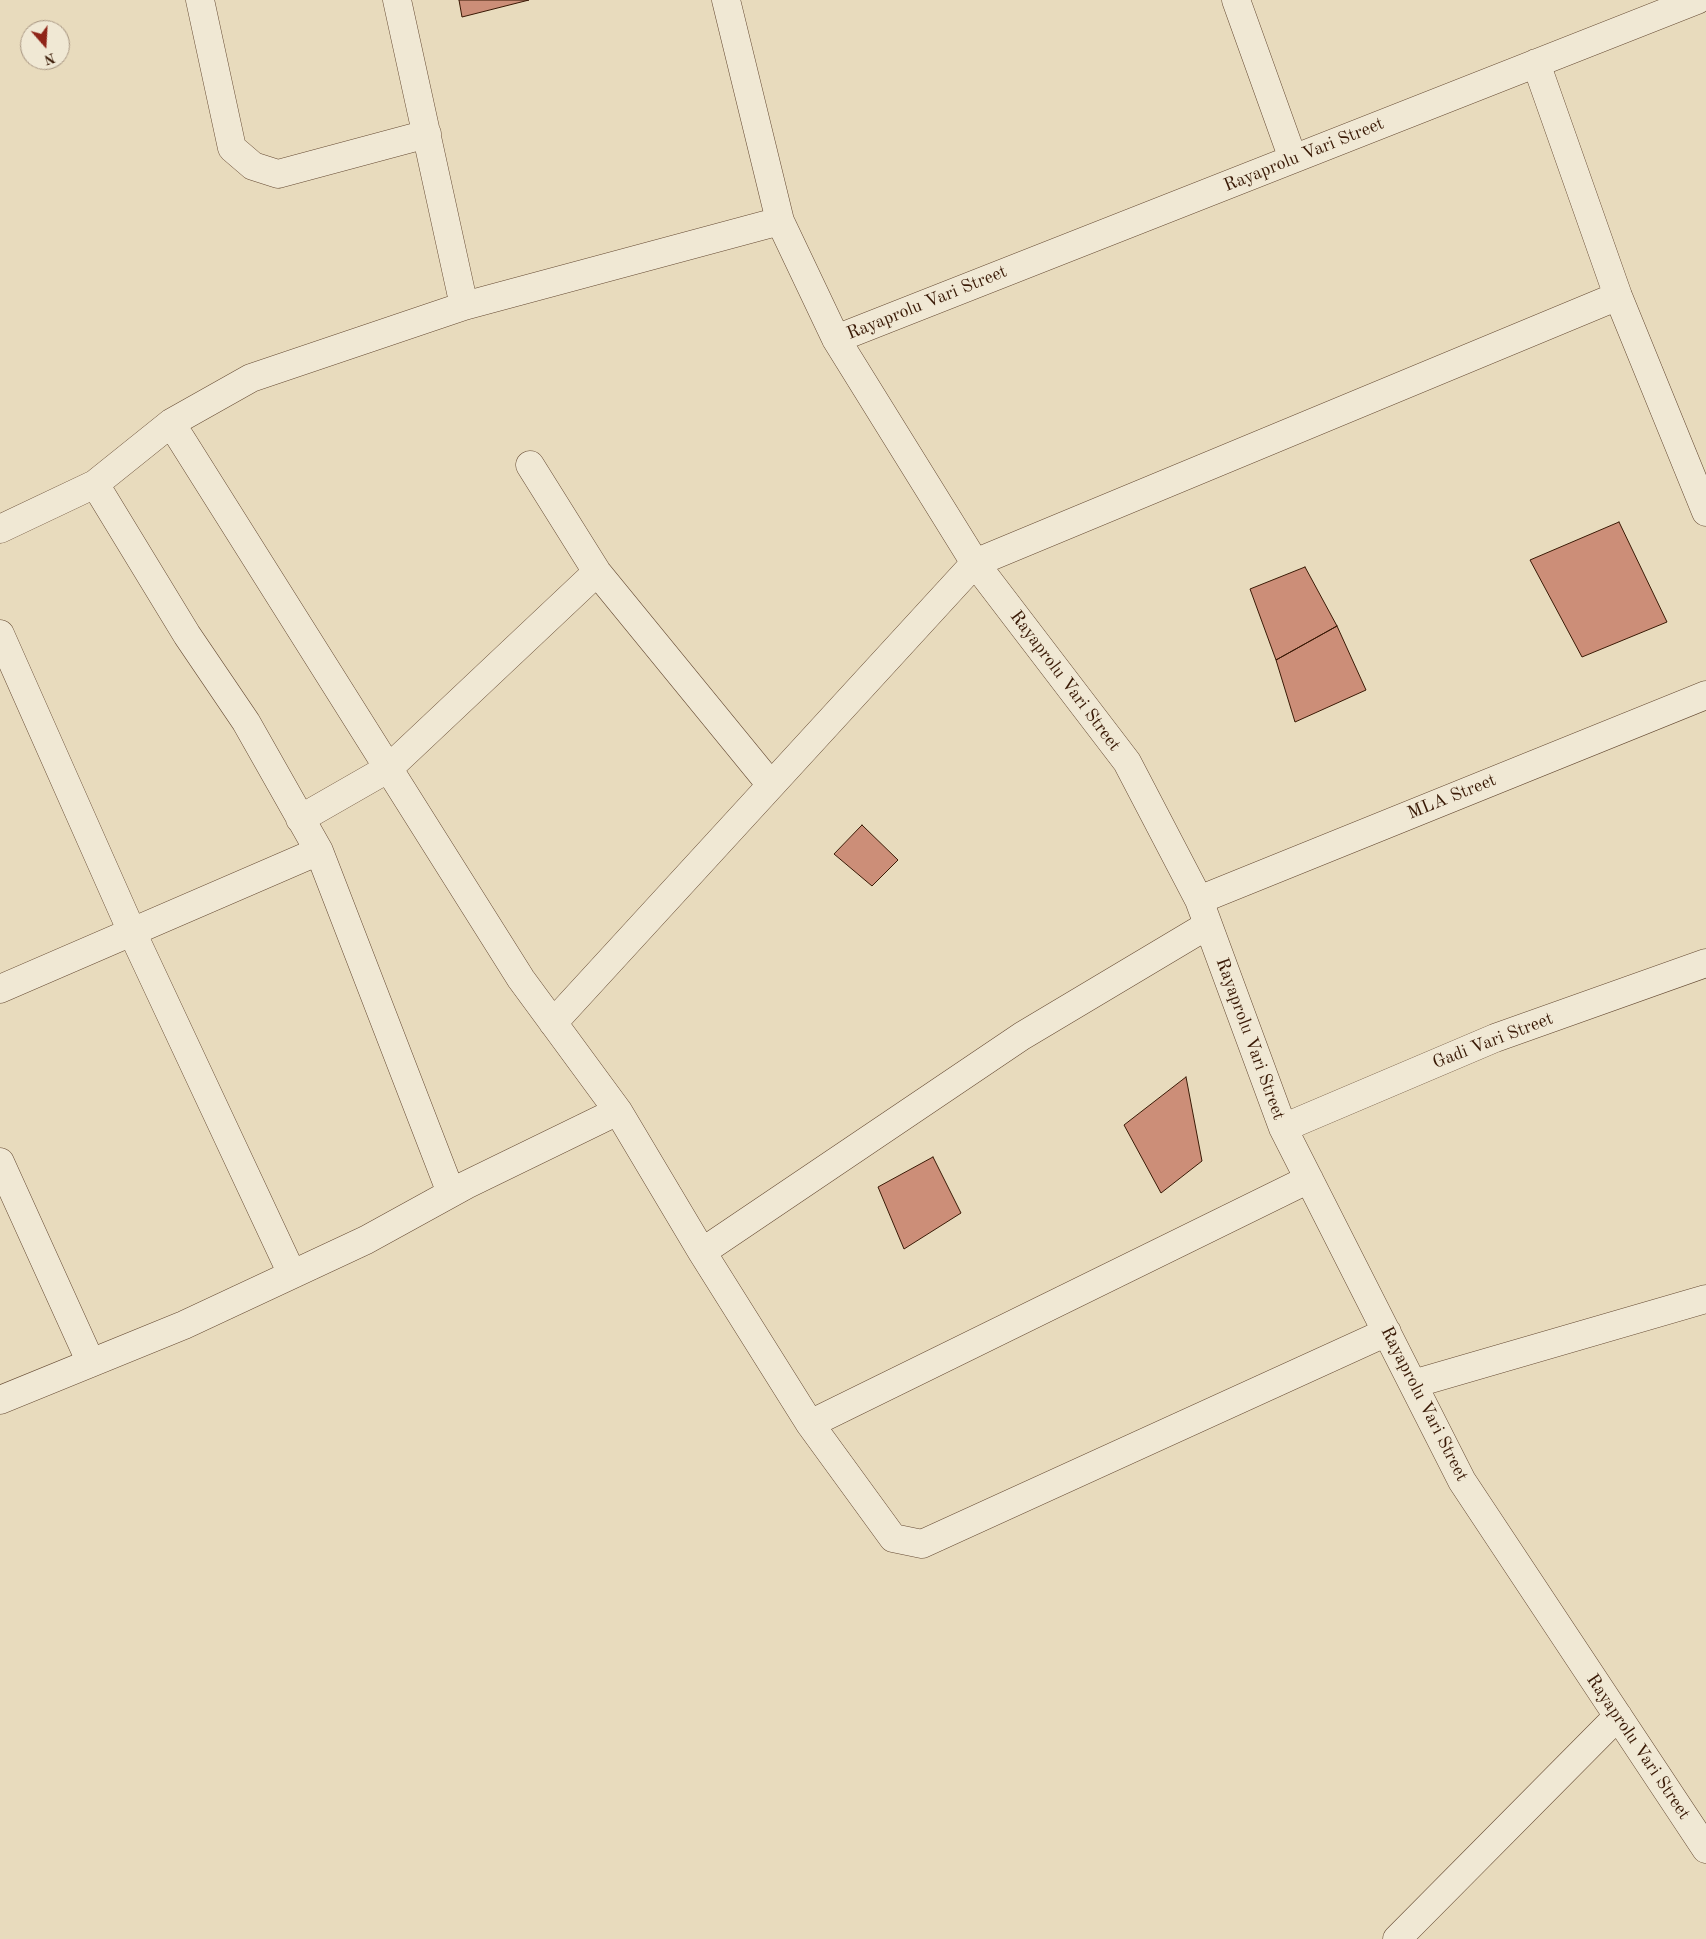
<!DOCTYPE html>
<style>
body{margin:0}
#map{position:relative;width:1706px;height:1939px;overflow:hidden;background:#e8dbbd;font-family:"Old Standard TT",serif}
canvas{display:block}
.north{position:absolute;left:20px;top:20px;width:50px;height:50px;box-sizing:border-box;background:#f0e8d4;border:1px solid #a79581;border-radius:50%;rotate:161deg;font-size:14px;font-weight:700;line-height:20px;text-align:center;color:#391905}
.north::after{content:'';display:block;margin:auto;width:18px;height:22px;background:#8f2418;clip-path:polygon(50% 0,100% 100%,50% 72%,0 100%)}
</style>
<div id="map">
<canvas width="1706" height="1939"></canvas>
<div class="north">N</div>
</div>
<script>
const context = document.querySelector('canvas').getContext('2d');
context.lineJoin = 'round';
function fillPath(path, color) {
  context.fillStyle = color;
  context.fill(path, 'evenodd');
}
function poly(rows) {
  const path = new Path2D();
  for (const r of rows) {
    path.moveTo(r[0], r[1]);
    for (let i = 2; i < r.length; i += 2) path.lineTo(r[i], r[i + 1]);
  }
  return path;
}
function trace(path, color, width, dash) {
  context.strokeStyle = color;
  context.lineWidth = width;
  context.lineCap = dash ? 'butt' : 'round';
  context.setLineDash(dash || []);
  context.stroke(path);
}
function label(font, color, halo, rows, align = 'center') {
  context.font = font + ' "Old Standard TT",serif';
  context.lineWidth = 5;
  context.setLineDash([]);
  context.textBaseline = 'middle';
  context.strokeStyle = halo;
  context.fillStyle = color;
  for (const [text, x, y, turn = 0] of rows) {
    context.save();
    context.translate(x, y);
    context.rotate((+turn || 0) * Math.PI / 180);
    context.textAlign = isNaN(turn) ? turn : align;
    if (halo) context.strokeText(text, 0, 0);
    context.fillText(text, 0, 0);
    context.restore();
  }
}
const building = poly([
 [459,0,529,0,462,17,459,0],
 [1619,522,1667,622,1582,657,1530,560,1619,522],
 [1305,567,1337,626,1276,660,1250,589,1305,567],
 [1337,626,1366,690,1295,722,1276,660,1337,626],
 [862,825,898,860,872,886,834,854,862,825],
 [1186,1077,1202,1161,1161,1193,1124,1125,1186,1077],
 [933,1157,961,1213,904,1249,878,1187,933,1157]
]);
fillPath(building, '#cc8e78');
trace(building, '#391905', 1);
const minor = poly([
 [200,0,232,148,253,166,278,174,427,134],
 [397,0,464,306],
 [726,0,780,221,836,339],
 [1236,0,1293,159],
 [1697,0,836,339,975,563,1127,762,1199,900,1283,1128,1462,1481,1706,1849],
 [1536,63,1618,296,1706,512],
 [171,423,521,979,618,1111,702,1252,810,1424,1309,1179],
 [530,465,597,572,771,785],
 [95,484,187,635,246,722,319,851,451,1193],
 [0,529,95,484,171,423,251,378,464,306,780,221],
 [0,634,132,932,292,1274],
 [300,819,389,768,597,572],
 [1199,900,1706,695],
 [0,989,319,851],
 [553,1023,975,563,1618,296],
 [1283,1128,1495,1038,1706,963],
 [0,1162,91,1363],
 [702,1252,1022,1036,1208,925],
 [1413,1384,1706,1299],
 [0,1400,184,1325,366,1240,466,1185,618,1111],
 [810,1424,893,1538,922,1544,1387,1332],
 [1397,1939,1618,1716]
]);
trace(minor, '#654a33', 29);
trace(minor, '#f0e8d4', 28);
label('18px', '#391905', '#f0e8d4', [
 ["Rayaprolu Vari Street",1304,155,-22],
 ["Rayaprolu Vari Street",927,303,-22],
 ["Rayaprolu Vari Street",1065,681,53],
 ["MLA Street",1452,797,-22],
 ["Rayaprolu Vari Street",1250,1039,70],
 ["Gadi Vari Street",1493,1041,-21],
 ["Rayaprolu Vari Street",1424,1404,63],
 ["Rayaprolu Vari Street",1638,1747,56]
]);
</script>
